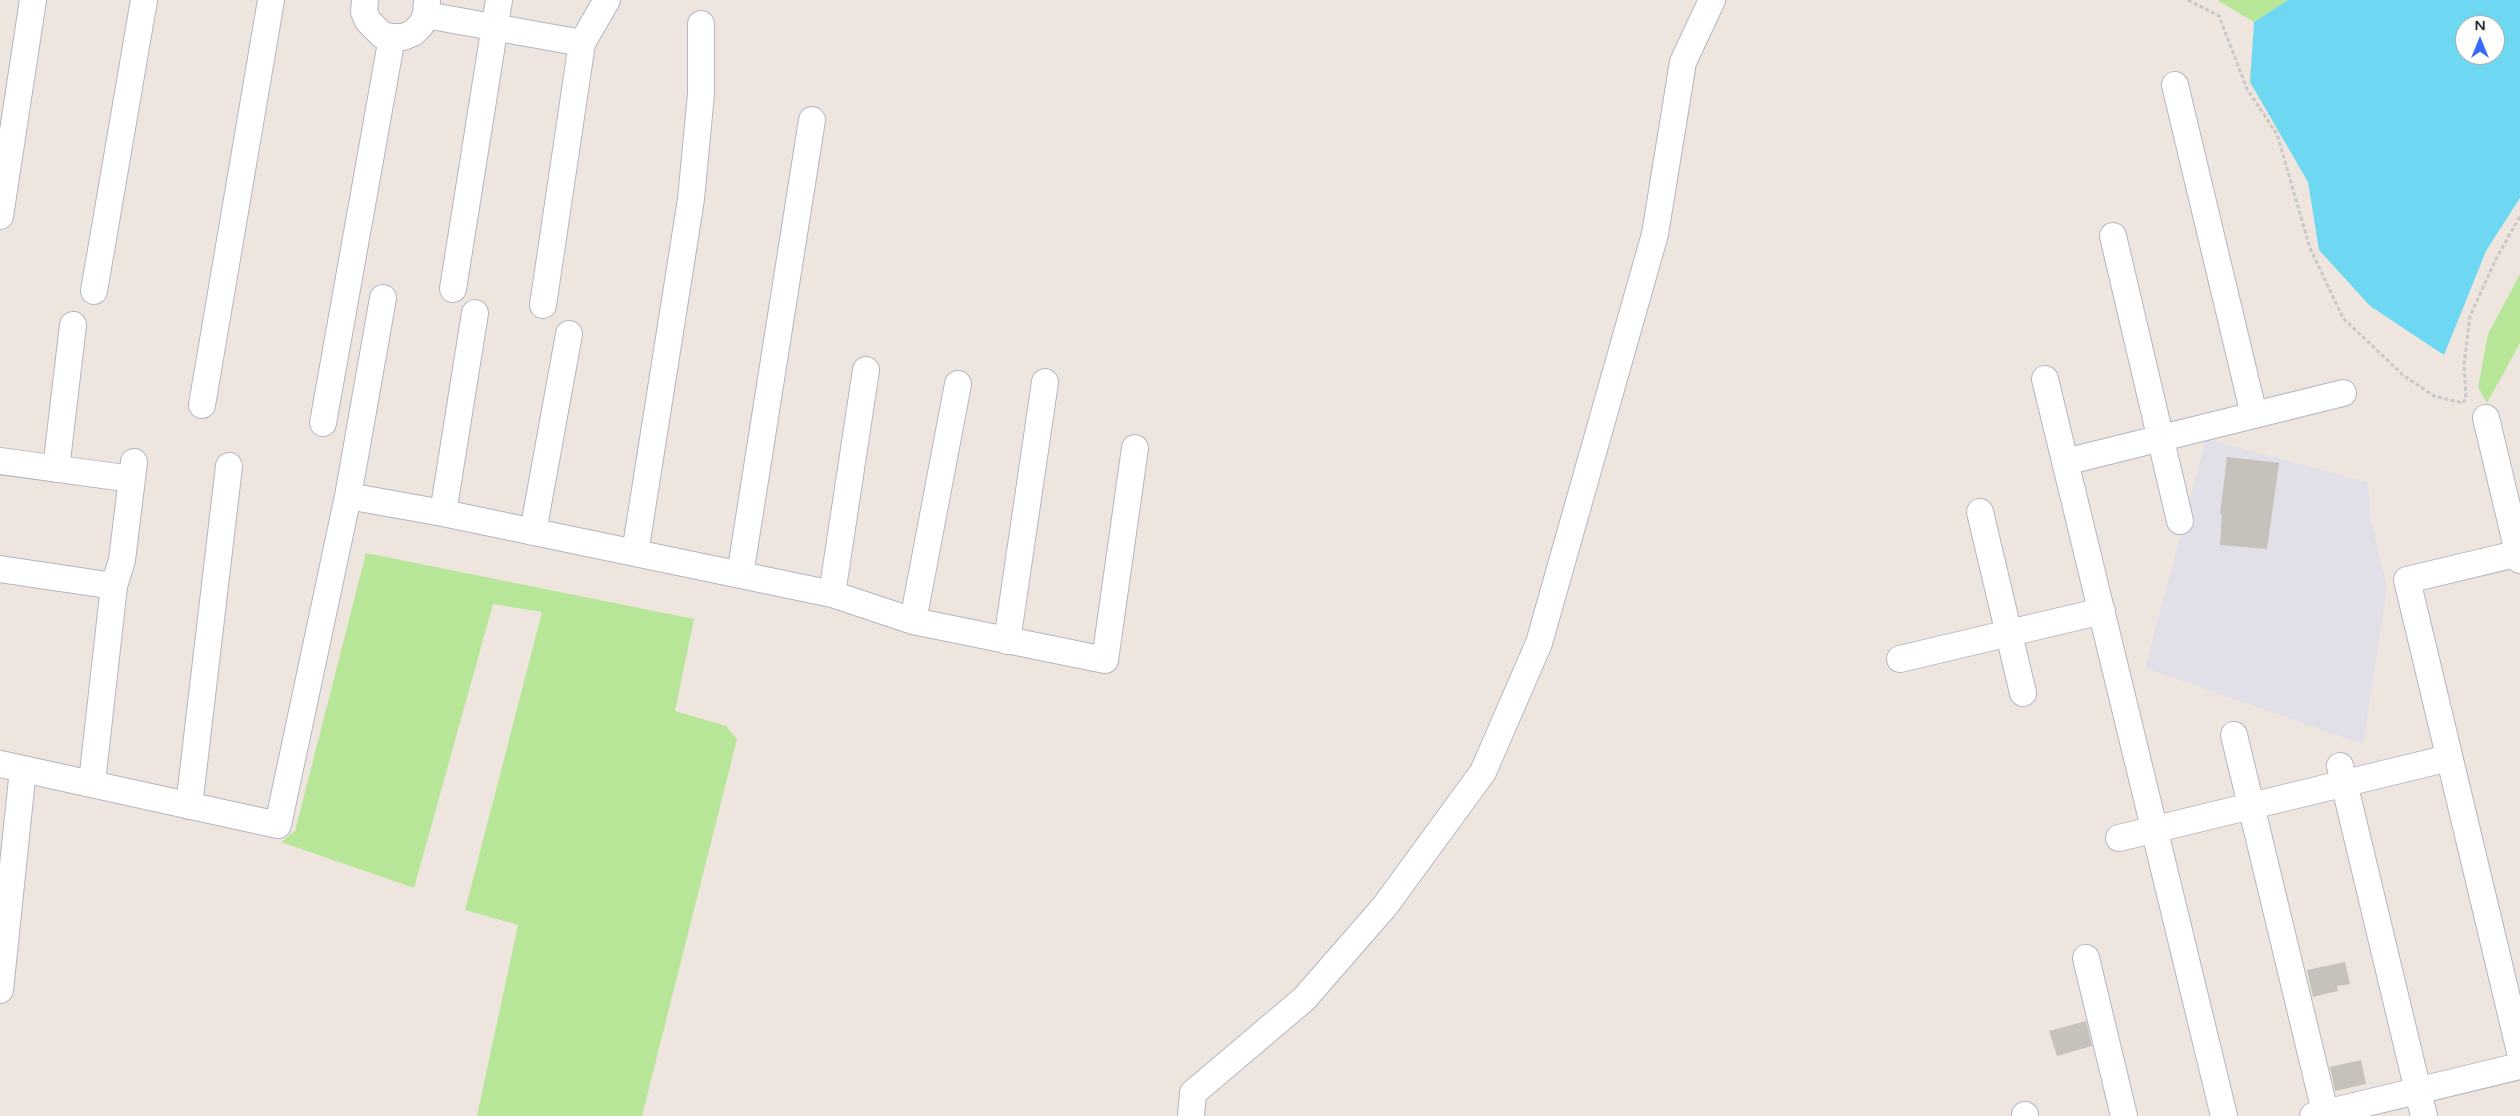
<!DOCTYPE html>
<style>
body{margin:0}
#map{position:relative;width:2520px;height:1116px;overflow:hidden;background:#eee6de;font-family:"Varela Round",sans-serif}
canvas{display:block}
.north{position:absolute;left:2455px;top:15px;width:50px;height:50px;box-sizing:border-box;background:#fff;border:1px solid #ababab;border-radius:50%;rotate:0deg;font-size:14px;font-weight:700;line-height:20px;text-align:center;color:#2c2c2c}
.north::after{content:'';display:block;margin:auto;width:18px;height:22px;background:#3a6bff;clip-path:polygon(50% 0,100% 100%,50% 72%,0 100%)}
</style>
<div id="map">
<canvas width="2520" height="1116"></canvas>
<div class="north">N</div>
</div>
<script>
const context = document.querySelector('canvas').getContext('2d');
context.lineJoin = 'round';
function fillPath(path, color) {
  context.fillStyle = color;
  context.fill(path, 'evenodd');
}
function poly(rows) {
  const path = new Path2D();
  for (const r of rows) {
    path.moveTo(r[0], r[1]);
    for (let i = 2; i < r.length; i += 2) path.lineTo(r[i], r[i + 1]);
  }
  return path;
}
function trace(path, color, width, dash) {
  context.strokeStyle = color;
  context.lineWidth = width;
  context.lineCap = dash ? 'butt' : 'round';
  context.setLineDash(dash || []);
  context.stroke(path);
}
fillPath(poly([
 [2206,439,2367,482,2370,500,2370,515,2387,588,2363,744,2145,668]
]), '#e1dfe7');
fillPath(poly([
 [2217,0,2288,0,2254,22],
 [2520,274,2520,343,2487,403,2478,387,2488,334],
 [366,553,694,619,675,711,726,726,737,739,642,1116,477,1116,518,925,465,910,542,612,493,604,414,888,281,842,295,831]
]), '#b8e699');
fillPath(poly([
 [2288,0,2520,0,2520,198,2486,251,2444,355,2370,306,2319,250,2308,182,2250,82,2254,22],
 [2465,25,2495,25,2495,55,2465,55]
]), '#6ed8f3');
fillPath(poly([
 [2227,457,2279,463,2267,549,2220,545,2222,514,2220,514],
 [2345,962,2350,984,2337,986,2338,991,2313,997,2307,970],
 [2086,1021,2092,1046,2057,1056,2049,1031],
 [2361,1060,2366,1084,2335,1091,2330,1067]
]), '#c6c1ba');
const minor = poly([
 [365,0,364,12,368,21,382,35,392,37,403,37,413,33,421,25,426,15,427,0],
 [426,15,582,43],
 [2175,85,2254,415],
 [0,216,33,0],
 [2113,236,2180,521],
 [453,289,499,0],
 [94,291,144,0],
 [543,305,582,43,607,0],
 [2045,379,2224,1116],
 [202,405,271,0],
 [2486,418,2520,560],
 [323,423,392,37],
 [0,461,132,479],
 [2065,462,2343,393],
 [56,469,73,325],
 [348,496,443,513,832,594,913,621,1105,660,1135,448],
 [1980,512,2023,693],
 [443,513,475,313],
 [533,532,569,334],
 [635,553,691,199,701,94,701,24],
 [2520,553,2407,580,2520,1052],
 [0,569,114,586],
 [740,575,812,120],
 [832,594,866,370],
 [913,621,958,384],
 [1007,641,1045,382],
 [1900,659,2102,611],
 [2234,735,2326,1116],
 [0,764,278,825,348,496,383,298],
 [2340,766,2424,1116],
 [92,782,114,586,122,560,134,462],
 [189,806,229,466],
 [2119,838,2449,758],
 [2086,958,2124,1116],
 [0,990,23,769],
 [2025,1115,2025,1116],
 [1191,1116,1193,1093,1304,999,1385,906,1483,772,1539,643,1655,234,1683,62,1712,0],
 [2313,1116,2520,1066]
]);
trace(minor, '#b2b6c0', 28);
trace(poly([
 [2188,0,2219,16,2247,89,2277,134,2310,248,2343,318,2403,375,2434,396,2463,403,2466,398,2464,365,2470,316,2496,259,2520,216]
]), '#c8c8c8', 3, [4, 2.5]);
trace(minor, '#fff', 26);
</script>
